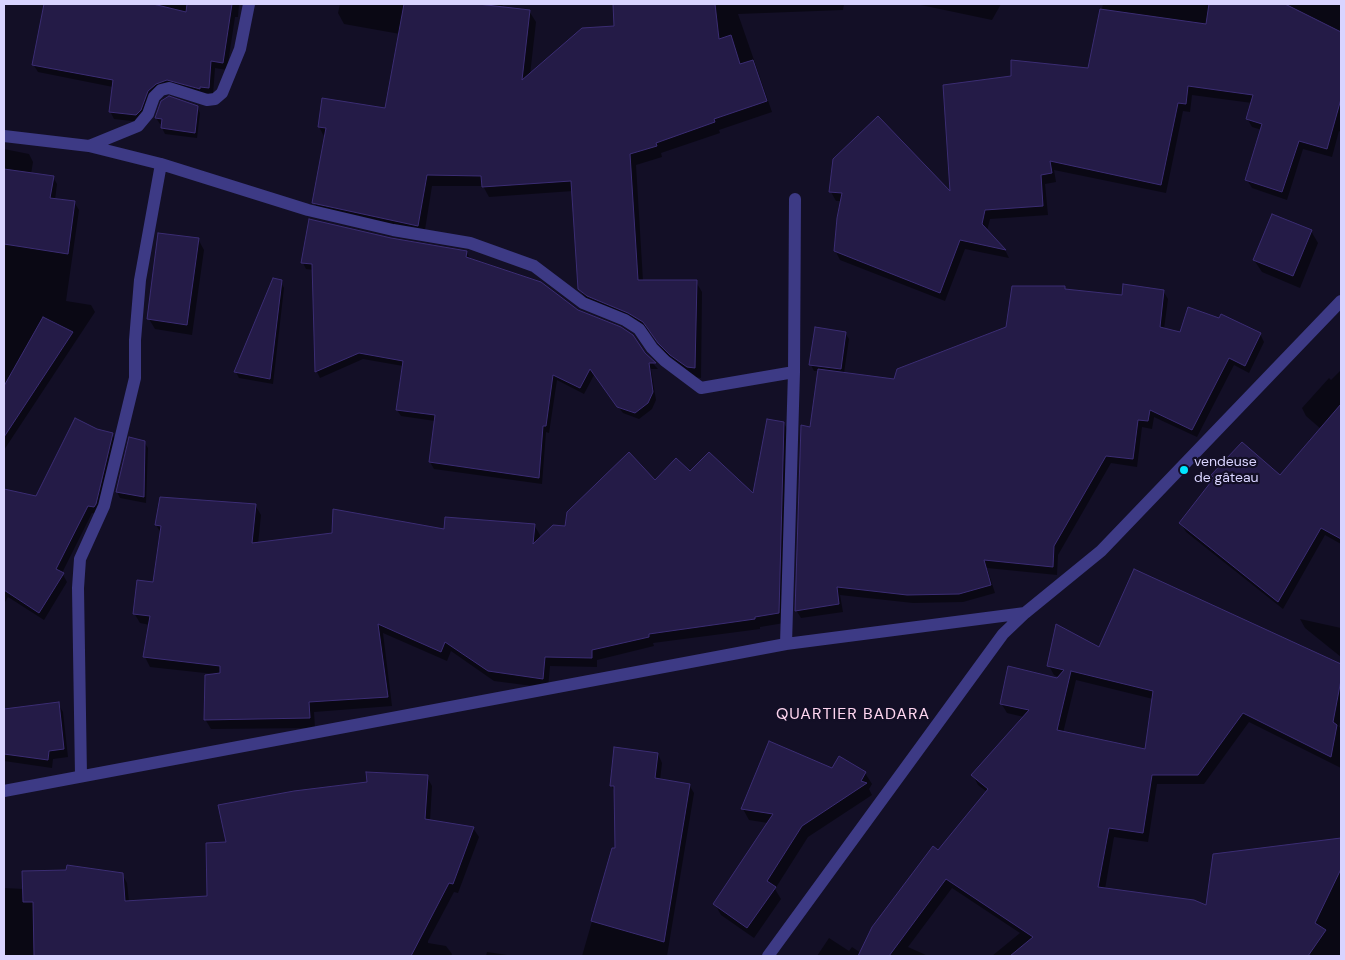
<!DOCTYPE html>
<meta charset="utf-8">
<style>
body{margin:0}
#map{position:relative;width:1345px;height:960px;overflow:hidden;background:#130f26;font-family:"DM Sans",sans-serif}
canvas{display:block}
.frame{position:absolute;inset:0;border:5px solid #d9d4ff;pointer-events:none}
</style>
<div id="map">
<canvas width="1345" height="960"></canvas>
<div class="frame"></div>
</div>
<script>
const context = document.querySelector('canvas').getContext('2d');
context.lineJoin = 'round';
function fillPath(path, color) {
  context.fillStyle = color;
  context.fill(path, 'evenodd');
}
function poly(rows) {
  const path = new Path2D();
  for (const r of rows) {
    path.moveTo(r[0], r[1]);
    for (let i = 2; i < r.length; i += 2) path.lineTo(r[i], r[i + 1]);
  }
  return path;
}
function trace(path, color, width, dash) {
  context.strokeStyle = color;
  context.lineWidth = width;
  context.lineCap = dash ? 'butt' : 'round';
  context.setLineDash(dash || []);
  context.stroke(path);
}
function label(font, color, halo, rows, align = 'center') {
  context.font = font + ' "DM Sans",sans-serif';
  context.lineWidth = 4.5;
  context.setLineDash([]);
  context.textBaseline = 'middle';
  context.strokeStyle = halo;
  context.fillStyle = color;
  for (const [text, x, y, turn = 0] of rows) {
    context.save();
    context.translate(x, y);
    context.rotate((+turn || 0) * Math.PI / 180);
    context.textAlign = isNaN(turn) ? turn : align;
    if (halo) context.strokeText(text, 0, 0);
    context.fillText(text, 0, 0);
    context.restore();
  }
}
fillPath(poly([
 [45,4,150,4,156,5,156,4,239,4,238,17,235,17,227,70,215,68,213,95,160,91,140,122,114,119,110,111,113,87,38,72,33,64],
 [340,4,503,4,502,8,529,11,536,22,530,75,616,28,614,4,844,4,843,10,738,14,772,112,719,130,720,133,661,153,662,157,636,165,643,281,696,282,702,292,701,378,694,377,666,354,651,333,636,323,586,300,580,289,573,191,489,197,483,186,432,186,424,236,320,213,314,202,325,138,319,127,386,109,400,34,344,24,338,13],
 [916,4,1001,4,992,20],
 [1103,4,1341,4,1341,132,1339,131,1332,157,1303,149,1287,200,1252,188,1247,180,1262,130,1252,127,1247,118,1252,103,1192,95,1190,112,1183,111,1166,193,1054,170,1056,182,1045,184,1048,215,990,219,987,231,1005,250,1009,258,965,249,945,301,840,260,835,250,842,201,836,201,831,192,951,194,1089,70],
 [197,107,200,113,197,138,165,134,162,128,162,124,160,124,156,118],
 [4,149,29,154,33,162,31,174,53,177,57,184,55,200,74,202,79,210,66,301,91,305,95,312,4,450],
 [1311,231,1318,243,1300,288,1262,272,1254,260],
 [198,239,204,250,192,335,155,329,149,319],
 [391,239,466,252,470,258,578,311,644,354,658,369,651,369,656,400,652,409,639,419,623,413,594,375,584,394,557,380,549,433,546,432,542,484,434,469,430,462,435,421,401,416,397,410,403,366,363,359,320,378,317,372,314,270,306,269,303,263],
 [274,280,281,282,284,288,273,384,239,378,236,372],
 [1064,287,1066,291,1123,297,1163,291,1168,299,1164,329,1181,333,1260,334,1264,342,1249,373,1234,365,1197,437,1154,417,1152,429,1142,427,1137,467,1111,463,1058,555,1057,575,987,568,995,593,963,602,913,603,840,595,843,612,801,618,796,610,811,429,819,371,814,371,811,365,845,333,849,339,844,373,895,381,1007,328],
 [1341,370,1341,544,1325,535,1283,609,1186,532,1181,523,1280,477,1321,429,1306,416,1302,408,1329,378,1331,380],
 [784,423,789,433,784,623,760,627,760,629,653,643,654,646,597,660,597,667,550,666,548,688,494,681,451,651,447,661,383,633,392,706,314,712,315,728,211,729,205,719,214,674,150,667,145,657,150,625,140,623,134,613,154,583,161,533,156,525,255,505,261,515,258,544,534,525,540,535,539,540,655,481,690,473,754,495],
 [96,430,112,434,117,442,99,514,92,513,62,573,67,582,44,620,8,597,4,604,4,491,37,497],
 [130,439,144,442,148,448,146,503,120,498,117,492],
 [1134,571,1341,665,1341,715,1339,727,1341,728,1341,768,1249,722,1204,784,1157,784,1148,842,1114,837,1105,889,1207,906,1329,840,1341,846,1341,956,1281,956,1268,947,1264,956,1126,956,1126,948,1116,956,992,956,1020,933,952,888,908,947,928,956,817,956,829,938,849,951,852,947,861,953,939,852,987,792,978,785,973,775,1024,717,1007,713,1001,703,1057,679,1059,677,1054,675,1049,666,1099,649],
 [1076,680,1153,699,1146,751,1063,733],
 [1300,619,1341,628,1341,657,1305,628],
 [58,704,63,712,68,757,53,759,52,768,4,761,4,710],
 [658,754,662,763,660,780,689,785,694,793,667,956,582,956,613,849,616,850,616,794,611,785],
 [833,770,865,773,872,784,869,789,872,795,808,837,775,889,781,899,754,938,721,915,715,904,768,823,749,820,743,809],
 [427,777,432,786,430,821,473,828,479,837,458,893,454,892,428,941,428,943,446,946,452,954,451,956,4,956,4,888,24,889,122,874,127,883,129,902,209,897,227,844],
 [487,952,514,956,486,956]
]), '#0007');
const building = poly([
 [44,4,153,4,186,12,187,4,232,4,223,63,211,61,209,88,200,87,200,89,167,80,156,84,148,91,141,110,136,115,109,112,113,80,32,65,44,4],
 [404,4,478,4,530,10,522,80,582,28,614,26,613,4,715,4,719,39,731,35,740,64,753,60,767,101,714,119,715,122,656,143,657,146,630,154,638,280,697,280,695,368,687,367,670,355,658,343,643,322,628,313,587,296,578,289,571,181,482,187,481,176,427,175,418,226,312,203,326,128,318,127,322,98,385,108,404,4],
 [1209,4,1285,4,1341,32,1341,99,1327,149,1299,141,1282,192,1245,180,1262,124,1246,119,1253,95,1188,86,1186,104,1178,103,1161,185,1050,161,1052,173,1041,175,1043,206,985,210,982,224,1006,250,960,240,940,293,834,251,837,218,842,193,829,192,833,159,878,116,950,191,943,85,1011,76,1011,60,1088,68,1100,9,1206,24,1209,4],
 [169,96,198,106,195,133,161,128,162,119,155,118,161,101,169,96],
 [4,169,54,176,50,198,75,201,68,254,4,244,4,169],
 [1272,214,1312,230,1293,276,1253,260,1272,214],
 [309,219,391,238,467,251,466,257,541,282,578,310,621,327,633,335,645,353,656,363,649,363,653,392,648,403,635,413,617,407,590,369,580,388,553,375,546,426,543,426,539,478,429,462,435,415,396,410,403,361,359,353,315,372,312,264,301,263,309,219],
 [158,233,199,238,187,325,147,319,158,233],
 [273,278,282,280,270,379,234,372,273,278],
 [1123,284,1164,290,1160,327,1180,332,1188,307,1219,318,1221,314,1261,333,1245,366,1229,358,1192,430,1150,410,1148,421,1138,420,1133,459,1106,456,1054,546,1053,567,984,560,991,585,959,594,907,595,837,587,839,604,795,611,801,425,810,427,818,369,894,379,897,369,1006,327,1012,286,1065,286,1065,289,1122,295,1123,284],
 [43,317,73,332,4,437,4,386,43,317],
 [815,327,846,332,841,369,809,365,815,327],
 [1341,404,1341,539,1321,528,1278,602,1179,523,1214,478,1211,475,1242,442,1280,475,1341,404],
 [75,418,97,429,113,433,96,504,94,507,88,506,56,569,64,573,39,613,4,590,4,489,36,496,75,418],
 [767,419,784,422,779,613,755,617,755,619,649,634,649,637,592,650,592,658,545,657,543,679,488,671,445,642,441,652,378,624,388,697,309,702,310,718,204,720,205,675,220,673,220,666,143,657,150,616,133,614,137,580,153,582,161,526,155,525,160,497,256,504,252,543,332,533,333,509,444,529,445,517,535,524,533,544,553,525,565,526,567,512,629,452,655,480,676,458,690,471,709,452,753,493,767,419],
 [129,437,145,441,144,497,116,492,129,437],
 [1134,569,1341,664,1341,680,1333,722,1337,725,1331,757,1243,713,1198,775,1152,775,1143,833,1109,828,1098,887,1194,900,1206,905,1213,854,1341,838,1341,869,1315,923,1326,930,1308,956,1010,956,1033,937,946,879,889,956,858,956,872,927,933,846,938,850,988,789,971,775,1029,710,1000,704,1008,666,1057,678,1064,670,1047,666,1056,624,1099,647,1134,569],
 [1071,671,1153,691,1145,749,1057,730,1071,671],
 [59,702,64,749,49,751,48,760,4,754,4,709,59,702],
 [769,741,832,768,839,756,866,772,861,781,867,783,802,826,767,881,776,887,747,928,713,904,773,814,741,809,769,741],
 [614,747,658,753,655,778,690,784,664,942,591,921,612,848,615,848,614,786,610,786,614,747],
 [366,772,428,775,425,819,474,827,453,884,449,883,411,956,34,956,33,902,23,902,22,871,66,870,67,865,123,873,125,901,207,896,206,843,226,842,218,805,294,791,367,782,366,772]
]);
fillPath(building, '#241b47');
trace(building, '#3b2d73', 1);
trace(poly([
 [4,136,89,146,161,164,308,210,393,230,470,243,534,266,583,303,625,320,639,329,652,348,665,361,701,388,794,372],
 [89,146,138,126,148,114,154,97,161,90,169,88,207,100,215,99,222,93,240,49,249,4],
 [786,644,794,372,795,199],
 [81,776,78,588,80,559,104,506,135,378,135,340,140,280,161,164],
 [4,791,786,644,1025,613],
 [768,956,1003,634,1025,613,1101,551,1341,301]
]), '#3d3a85', 12);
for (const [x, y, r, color] of [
 [1184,470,5,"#00e5ff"]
]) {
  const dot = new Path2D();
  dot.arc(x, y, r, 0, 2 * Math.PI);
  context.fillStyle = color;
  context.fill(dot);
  trace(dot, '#130f26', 2);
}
label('14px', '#d9d4ff', '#130f26', [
 ["vendeuse",1194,462],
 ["de gâteau",1194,478]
], 'left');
context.letterSpacing = '1px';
label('16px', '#ffd6f0', '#130f26', [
 ["QUARTIER BADARA",853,715]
]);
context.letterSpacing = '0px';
</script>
